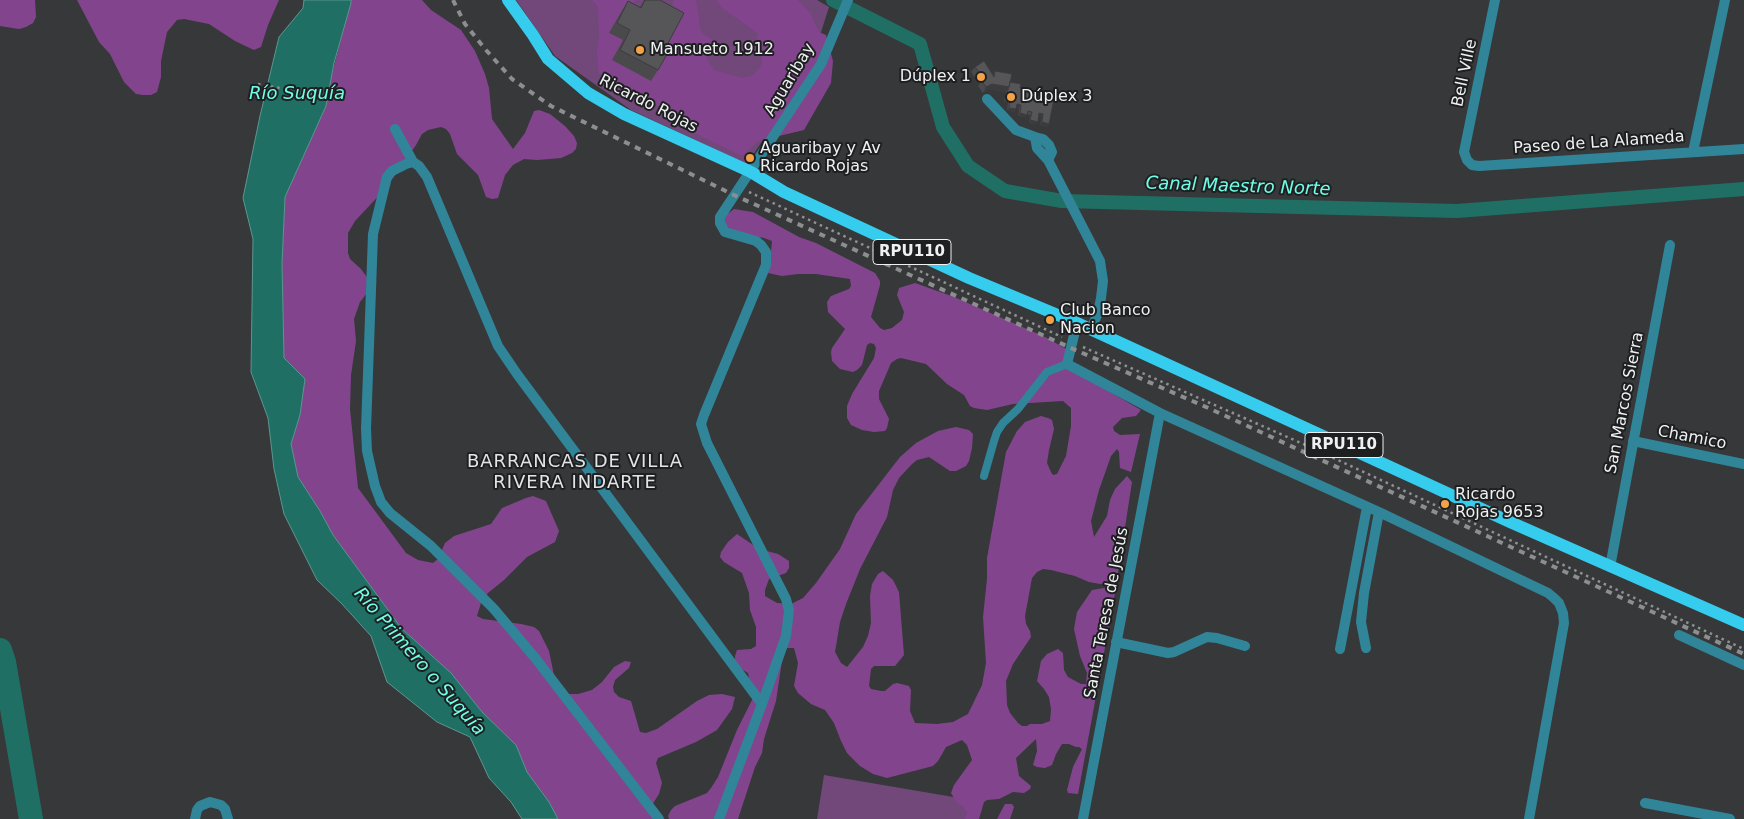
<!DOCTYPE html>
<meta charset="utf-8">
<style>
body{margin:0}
canvas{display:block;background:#36383a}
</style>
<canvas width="1744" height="819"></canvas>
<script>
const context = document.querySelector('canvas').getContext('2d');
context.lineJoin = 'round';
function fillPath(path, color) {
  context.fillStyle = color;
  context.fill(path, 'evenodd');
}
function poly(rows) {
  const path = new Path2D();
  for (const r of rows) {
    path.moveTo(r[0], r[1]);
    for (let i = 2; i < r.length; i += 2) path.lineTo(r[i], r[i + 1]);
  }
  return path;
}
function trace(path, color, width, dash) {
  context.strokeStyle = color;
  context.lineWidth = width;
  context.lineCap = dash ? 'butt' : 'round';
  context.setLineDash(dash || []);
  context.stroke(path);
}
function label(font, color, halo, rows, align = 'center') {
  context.font = font + ' "DejaVu Sans",sans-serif';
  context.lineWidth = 4;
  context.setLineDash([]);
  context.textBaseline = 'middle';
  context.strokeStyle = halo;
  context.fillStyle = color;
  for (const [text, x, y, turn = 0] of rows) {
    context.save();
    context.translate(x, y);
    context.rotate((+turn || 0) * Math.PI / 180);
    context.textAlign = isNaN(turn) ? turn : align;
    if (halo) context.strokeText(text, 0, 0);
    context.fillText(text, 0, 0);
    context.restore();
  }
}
fillPath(poly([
 [516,0,817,0,829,7,809,70,747,164,631,110,555,56],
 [824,775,971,800,967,819,817,819]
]), '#714879');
fillPath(poly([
 [0,0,35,0,36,17,33,23,26,27,19,29,0,26],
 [77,0,279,0,268,25,261,47,254,50,235,41,209,24,184,19,177,20,167,32,161,61,161,77,157,92,151,95,143,95,136,94,124,82,110,54,99,42],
 [351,0,422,0,431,10,461,30,475,51,485,74,489,88,492,119,513,149,525,133,534,111,539,110,550,114,565,126,574,136,577,143,576,149,572,153,561,158,537,160,524,159,513,165,505,175,498,198,492,199,486,197,478,175,457,154,450,134,446,129,441,127,428,130,422,134,416,145,386,188,355,221,348,233,348,253,350,259,361,269,369,280,367,293,360,302,354,319,356,341,351,375,350,409,358,488,406,553,418,560,433,563,438,559,445,543,454,536,491,524,502,508,526,498,533,496,546,501,559,531,555,542,527,557,504,580,488,593,481,603,477,616,483,619,521,624,534,627,539,631,549,651,556,685,566,694,578,694,592,690,602,682,614,667,625,661,631,662,629,668,615,680,613,687,614,692,619,697,631,701,640,732,646,733,657,729,697,701,709,695,722,694,735,697,732,709,717,730,696,742,658,758,656,763,662,783,659,794,652,805,653,819,558,819,549,802,527,772,516,745,482,712,451,673,402,629,333,535,320,511,298,477,291,444,300,415,284,358,282,264,285,197,326,106,331,78],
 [592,0,634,0,633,5,643,18,670,12,674,0,696,0,701,32,716,42,706,58,714,70,742,78,752,76,761,66,764,47,756,37,759,34,722,8,716,0,798,0,810,13,819,32,826,35,833,61,831,83,804,130,758,141,742,156,682,127,669,113,657,105,619,86,599,73,597,53,599,35,598,7],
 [734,209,753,212,799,237,816,243,875,273,880,281,880,285,871,317,880,328,884,330,892,328,902,320,904,312,897,295,899,288,915,283,954,297,1045,337,1068,350,1067,367,1141,410,1136,416,1122,418,1113,427,1114,431,1120,435,1140,434,1131,472,1120,468,1119,452,1117,449,1111,456,1099,490,1091,521,1094,537,1107,516,1110,500,1115,489,1127,476,1132,482,1117,579,1114,582,1100,584,1089,582,1075,576,1051,570,1043,569,1037,572,1032,578,1025,616,1026,624,1030,631,1031,637,1013,664,1006,681,1007,705,1010,713,1018,723,1022,726,1027,726,1030,724,1042,724,1050,721,1051,709,1049,697,1044,689,1037,681,1041,661,1047,654,1058,649,1063,653,1064,670,1068,677,1081,684,1086,684,1087,673,1080,656,1074,629,1077,612,1092,590,1104,588,1109,589,1115,593,1078,794,1068,793,1067,790,1073,767,1082,749,1079,747,1076,747,1069,744,1062,744,1056,754,1052,765,1045,768,1037,767,1033,765,1037,751,1036,739,1016,758,1019,776,1031,786,1030,789,1024,793,1013,792,999,799,987,800,984,802,979,819,965,819,967,813,963,806,957,803,951,793,954,785,972,760,967,745,962,740,946,747,938,761,933,766,887,778,873,774,860,766,847,753,841,741,834,723,825,710,811,704,798,693,794,686,798,663,794,648,787,648,783,654,776,701,764,739,762,753,755,767,738,819,669,819,668,816,671,810,675,806,707,793,711,788,718,777,737,730,753,698,748,673,738,667,735,662,735,656,737,650,751,649,756,646,756,627,750,610,749,593,742,573,724,562,720,557,721,552,728,542,737,534,759,549,778,554,789,561,789,568,786,573,769,579,765,590,765,596,770,599,777,603,791,604,803,598,816,583,840,549,856,514,900,457,916,443,938,431,956,427,969,430,973,434,972,448,969,461,966,466,956,471,950,471,929,457,917,460,912,464,899,478,893,490,887,517,860,569,846,604,840,622,835,652,841,663,847,667,863,647,868,636,871,623,870,596,872,584,878,574,883,571,893,580,899,592,904,655,895,666,874,666,871,669,869,686,871,689,881,691,885,691,893,684,897,683,909,686,911,690,910,711,915,723,937,724,953,722,968,714,982,685,986,663,983,617,987,579,987,558,1006,452,1017,431,1025,422,1041,416,1048,418,1052,420,1054,429,1049,450,1047,463,1051,472,1053,475,1057,474,1066,456,1071,426,1071,408,1063,401,1013,404,987,410,974,408,970,406,964,395,947,384,926,364,901,358,897,359,891,363,879,391,879,399,889,419,887,428,885,431,874,432,862,430,851,425,847,418,847,406,852,394,874,358,876,348,874,344,870,343,867,345,862,365,857,370,853,372,840,369,832,361,831,352,832,348,845,329,828,312,827,302,831,296,849,289,851,286,850,279,816,274,798,274,782,276,768,273,765,270,771,252,772,241,764,238,741,234,730,229,723,223,725,216],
 [1005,804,1012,804,1014,807,1010,819,997,819]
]), '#82458d');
const water = poly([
 [304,0,351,0,351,3,334,63,326,106,285,197,282,264,284,358,305,379,300,415,291,444,298,477,320,511,333,535,402,629,451,673,482,712,516,745,527,772,549,802,558,819,522,819,511,802,489,778,470,737,437,722,387,682,371,636,342,604,317,580,284,514,274,469,268,418,251,372,253,239,243,198,260,116,279,37,303,8,304,0]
]);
fillPath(water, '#1f6f64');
trace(water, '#5d968e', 1);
trace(poly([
 [833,0,920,44,943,127,968,166,1005,191,1062,201,1457,211,1744,189]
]), '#1f6f64', 14);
trace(poly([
 [0,650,4,662,31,819]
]), '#1f6f64', 24);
trace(poly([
 [258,84,339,99],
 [749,192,1062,337],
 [1083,347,1310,447,1744,649]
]), '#8f9192', 2.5, [2.5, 4]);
trace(poly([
 [984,476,994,441,997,432,1003,423,1018,409,1047,372,1067,364]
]), '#308599', 8);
trace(poly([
 [1495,0,1464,152,1467,160,1472,165,1479,166,1744,149],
 [987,99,1016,130,1035,137,1037,148,1048,160,1100,261,1103,281,1101,298,1098,313,1091,329],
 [395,129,413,162,419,166,427,177,498,346,517,374,762,704,786,636,789,610,786,599,707,443,701,424,704,415,766,265,766,252,761,245,756,241,725,232,720,223,720,217,821,64,848,0],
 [1035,137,1043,139,1049,145,1052,152,1048,160],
 [1693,152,1725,0],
 [413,162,406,164,392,171,387,177,373,234,366,429,367,451,375,486,381,502,390,513,431,546,494,609,536,659,659,819],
 [1077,323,1067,364,1160,413,1379,512,1548,593,1554,598,1559,603,1563,613,1564,623,1529,819],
 [1633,441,1744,464],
 [1610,567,1670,245],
 [1679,635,1744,665],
 [1116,642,1168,653,1174,652,1207,637,1217,638,1245,646],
 [1366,648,1361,622,1364,593,1379,512],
 [1340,649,1367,507],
 [1645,803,1730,819],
 [195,819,197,810,200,806,210,802,221,805,225,809,228,819],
 [719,819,762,704],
 [1083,819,1160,413]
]), '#308599', 10);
trace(poly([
 [508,0,533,35,548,59,588,93,624,114,751,172,784,192,969,278,1077,323,1510,522,1744,625]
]), '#35ccee', 12);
trace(poly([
 [453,0,465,24,486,50,512,79,551,106,734,195,1071,348,1206,407,1744,654]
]), '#8c8e8f', 4, [6, 6]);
fillPath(poly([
 [644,0,645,0,665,49,658,70,651,81,612,60,623,40,609,33,621,12,628,1,640,7],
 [975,67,993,75,995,71,1010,82,1031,94,1054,99,1047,127,1040,125,1042,117,1039,116,1036,124,1029,123,1030,115,1027,114,1025,117,1018,116,1019,108,1016,107,1014,112,1007,110,1008,102,1004,101,1006,92,988,89,983,93,978,86,980,84,971,72]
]), '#4a4a4d');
fillPath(poly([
 [992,84,1009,87,1006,92,988,89,983,93,986,87],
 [1006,99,1010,99,1008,102,1004,101],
 [1017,104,1021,105,1019,108,1015,107],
 [1009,108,1016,109,1014,112,1007,110],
 [1020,113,1027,115,1025,117,1018,116],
 [1039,113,1043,114,1042,117,1037,116],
 [1030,120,1038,122,1036,124,1029,123],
 [1042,122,1049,124,1047,127,1040,125]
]), '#3c3c3e');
const building = poly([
 [645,0,660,0,684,13,665,49,669,51,658,70,620,50,630,30,617,23,628,1,641,8,645,0],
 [984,61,994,77,995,71,1012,74,1009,87,992,84,986,87,982,81,984,79,975,67,984,61],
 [1010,82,1021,84,1020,88,1032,90,1031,94,1054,99,1049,124,1042,122,1043,114,1039,113,1038,122,1030,120,1032,112,1028,111,1027,115,1020,113,1021,105,1017,104,1016,109,1009,108,1010,99,1006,99,1008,89,1009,87,1010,82]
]);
fillPath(building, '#565659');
trace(building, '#3c3c3e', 1);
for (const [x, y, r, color] of [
 [640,50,5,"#f5a246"],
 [981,77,5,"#f5a246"],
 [1011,97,5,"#f5a246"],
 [750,158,5,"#f5a246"],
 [1050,320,5,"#f5a246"],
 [1445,504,5,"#f5a246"]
]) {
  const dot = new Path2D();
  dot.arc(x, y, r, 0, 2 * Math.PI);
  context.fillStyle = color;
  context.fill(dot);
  trace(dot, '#1e1f20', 2);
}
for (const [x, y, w] of [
 [912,252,78],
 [1344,445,78]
]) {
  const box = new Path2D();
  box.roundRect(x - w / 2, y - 12.5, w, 25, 4);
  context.fillStyle = '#1e1f20';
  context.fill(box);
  trace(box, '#eff0f1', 1);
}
label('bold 15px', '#eff0f1', null, [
 ["RPU110",912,252],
 ["RPU110",1344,445]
]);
label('16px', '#eff0f1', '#1e1f20', [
 ["Mansueto 1912",650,50],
 ["Dúplex 1",971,77,"right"],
 ["Dúplex 3",1021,97],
 ["Aguaribay y Av",760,149],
 ["Ricardo Rojas",760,167],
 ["Club Banco",1060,311],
 ["Nacion",1060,329],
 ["Ricardo",1455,495],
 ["Rojas 9653",1455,513]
], 'left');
label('16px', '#eff0f1', '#1e1f20', [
 ["Bell Ville",1465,73,-78],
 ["Aguaribay",790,80,-59],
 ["Ricardo Rojas",648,104,27],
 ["Paseo de La Alameda",1599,143,-4],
 ["San Marcos Sierra",1625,403,-79],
 ["Chamico",1692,438,11],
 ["Santa Teresa de Jesús",1107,613,-79]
]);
label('italic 18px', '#70fee9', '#1e1f20', [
 ["Río Suquía",297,94],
 ["Canal Maestro Norte",1238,187,2],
 ["Río Primero o Suquía",419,662,49]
]);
context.letterSpacing = '1px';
label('18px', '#e2e4e7', '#1e1f20', [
 ["BARRANCAS DE VILLA",575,462],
 ["RIVERA INDARTE",575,483]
]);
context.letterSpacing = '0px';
</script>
